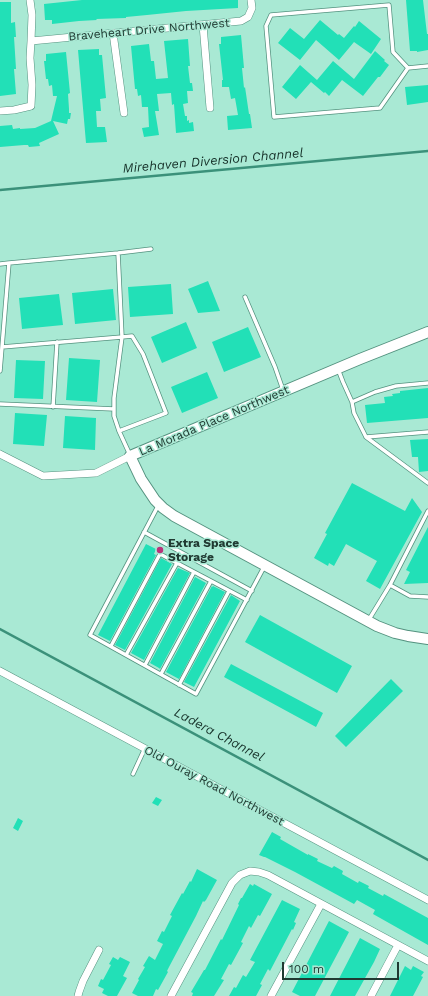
<!DOCTYPE html>
<style>
body{margin:0}
#map{position:relative;width:428px;height:996px;overflow:hidden;background:#a9e9d4;font-family:"Work Sans",sans-serif}
canvas{display:block}
.scale{position:absolute;left:282px;top:962px;width:117px;height:18px;box-sizing:border-box;border:2px solid #203a32;border-top:0;padding-left:5px;font-size:12px;line-height:14px;white-space:nowrap;color:#203a32;-webkit-text-stroke:3px #a9e9d4;paint-order:stroke}
</style>
<div id="map">
<canvas width="428" height="996"></canvas>
<div class="scale">100 m</div>
</div>
<script>
const context = document.querySelector('canvas').getContext('2d');
context.lineJoin = 'round';
function poly(rows) {
  const path = new Path2D();
  for (const r of rows) {
    path.moveTo(r[0], r[1]);
    for (let i = 2; i < r.length; i += 2) path.lineTo(r[i], r[i + 1]);
  }
  return path;
}
function trace(path, color, width, dash) {
  context.strokeStyle = color;
  context.lineWidth = width;
  context.lineCap = dash ? 'butt' : 'round';
  context.setLineDash(dash || []);
  context.stroke(path);
}
function fillPath(path, color) {
  context.fillStyle = color;
  context.fill(path, 'evenodd');
}
function label(font, color, halo, rows, align = 'center') {
  context.font = font + ' "Work Sans",sans-serif';
  context.lineWidth = 3;
  context.setLineDash([]);
  context.textBaseline = 'middle';
  context.strokeStyle = halo;
  context.fillStyle = color;
  for (const [text, x, y, turn = 0] of rows) {
    context.save();
    context.translate(x, y);
    context.rotate((+turn || 0) * Math.PI / 180);
    context.textAlign = isNaN(turn) ? turn : align;
    if (halo) context.strokeText(text, 0, 0);
    context.fillText(text, 0, 0);
    context.restore();
  }
}
trace(poly([
 [0,190,428,151],
 [0,629,428,860]
]), '#3b917a', 2.5);
fillPath(poly([
 [82,0,238,0,238,8,186,11,147,15,126,17,126,18,96,19,97,20,79,21,52,24,52,20,45,20,44,4],
 [406,0,423,0,427,34,428,34,428,50,417,52,417,51,410,51],
 [0,2,11,2,11,23,15,22,16,37,14,37,16,69,14,69,16,94,0,96],
 [320,20,338,35,339,34,344,38,354,26,355,27,359,21,381,39,371,54,354,42,339,60,316,40,300,60,278,43,290,28,304,39],
 [241,35,244,68,242,68,244,88,245,87,249,114,250,114,252,128,228,130,227,116,238,115,235,98,231,99,229,87,222,87,222,80,223,80,219,44,221,44,221,37],
 [188,39,190,66,188,66,190,83,192,83,193,91,187,91,188,103,183,104,185,116,187,116,187,121,189,120,189,123,193,122,194,131,176,133,174,104,172,105,171,93,157,94,159,111,155,111,159,135,144,137,142,128,149,127,148,107,142,107,141,95,138,96,137,89,135,89,131,46,149,44,151,61,154,61,156,79,168,78,164,41],
 [99,49,99,55,102,55,106,98,100,99,101,111,96,111,97,127,105,127,107,142,86,143,78,50],
 [375,51,385,60,384,61,389,65,380,77,378,77,363,96,342,80,329,96,325,92,324,93,311,82,296,99,282,87,300,65,317,80,333,61,354,79],
 [66,52,70,93,68,94,69,109,69,113,71,113,70,119,68,119,67,124,53,121,59,134,39,143,40,146,29,147,28,145,24,145,0,147,0,126,12,125,13,129,20,128,20,129,35,128,51,121,57,96,53,96,52,85,49,86,48,79,46,79,44,61,46,61,46,54],
 [428,85,428,102,407,105,405,87],
 [208,281,220,311,198,313,188,289],
 [171,284,173,314,130,317,128,287],
 [113,289,116,320,75,324,72,293],
 [59,294,63,325,22,329,19,298],
 [186,322,197,348,162,363,151,337],
 [248,327,261,357,224,372,212,342],
 [69,358,100,360,97,402,66,400],
 [16,360,45,361,43,399,14,398],
 [207,372,218,398,182,413,171,387],
 [428,388,428,418,367,423,365,405,385,403,384,397,393,396,392,394,400,393,400,391],
 [15,413,47,415,44,446,13,444],
 [65,416,96,418,95,450,63,448],
 [428,439,428,471,419,472,418,457,412,457,410,440],
 [352,483,405,511,412,498,422,512,380,589,366,581,377,561,346,544,334,566,329,563,328,566,314,558,327,534,325,533],
 [428,527,428,583,404,584,410,572,406,570],
 [146,544,156,549,154,554,156,555,110,641,98,635],
 [161,558,172,564,125,650,115,645],
 [178,568,190,573,144,660,131,653],
 [195,577,206,583,160,669,159,668,150,663],
 [212,586,213,587,213,586,225,592,179,679,166,672],
 [231,595,240,601,194,687,184,682],
 [260,615,352,666,337,693,245,642],
 [231,664,323,713,316,727,224,677],
 [391,679,403,691,346,747,335,736],
 [156,797,162,800,158,806,152,803],
 [18,818,23,821,18,831,13,828],
 [272,832,281,837,280,839,308,855,308,854,318,859,317,861,332,868,334,866,343,871,342,874,358,883,359,881,369,886,368,888,383,896,384,894,428,918,428,945,373,914,375,910,357,900,354,904,295,872,265,857,264,857,259,855],
 [197,869,217,880,206,900,204,902,203,901,196,916,169,967,167,971,168,972,158,990,156,989,153,996,138,996,132,993,139,980,138,979,145,967,143,966,149,956,155,960,163,944,157,941,162,931,164,932,172,916,170,915,182,893,183,894,190,881,191,882],
 [250,884,253,886,254,884,272,894,260,916,258,915,251,928,249,926,241,942,243,943,231,965,229,964,221,979,224,980,214,996,192,996,193,993,191,992,204,970,205,970,221,939,222,940,239,905,238,904,241,898,242,898],
 [282,900,300,909,294,922,296,923,293,930,292,929,270,971,268,969,260,984,262,985,256,996,229,996,234,987,236,988,243,975,246,977,255,962,250,960],
 [329,921,349,932,315,996,300,996,292,992],
 [360,938,380,949,374,962,355,996,330,996],
 [113,957,118,960,120,957,130,962,123,976,127,978,117,996,108,996,102,993,104,989,98,986,101,979,103,980,111,965,109,964],
 [405,966,411,970,413,966,424,972,421,976,423,977,413,996,390,996]
]), '#22e0b7');
const lane = poly([
 [389,5,393,52,408,68,380,108,274,117,266,26,271,15,389,5],
 [408,68,428,66],
 [118,253,122,337,2,347,9,263,118,253,151,249],
 [0,264,9,263],
 [245,297,275,367,283,390],
 [338,369,343,382,352,402,354,413,366,437,428,432],
 [0,371,2,347],
 [352,402,375,392,396,386,428,383],
 [0,404,114,409],
 [53,407,57,342],
 [119,431,166,413,143,354,132,336,122,337,114,398,114,416,119,431,130,455],
 [366,437,428,483],
 [158,506,90,635,196,694,264,567],
 [144,532,252,591],
 [390,585,428,511],
 [368,621,390,585,410,596,428,597],
 [111,646,160,554,247,600],
 [126,655,177,563],
 [145,665,194,572],
 [161,674,211,581],
 [179,685,229,591],
 [133,774,145,748]
]);
const street = poly([
 [203,25,210,108],
 [113,33,124,113],
 [31,41,241,21,248,17,252,8,251,0],
 [0,111,14,110,31,106,32,85,30,58,31,41,32,15,30,0],
 [0,454,43,476,96,473,130,456],
 [0,671,428,900],
 [78,996,79,992,83,981,99,950],
 [171,996,232,883,240,875,250,871,259,872,268,875,428,961],
 [271,996,321,904],
 [371,996,398,945]
]);
const secondary = poly([
 [428,332,360,359,130,456,141,479,155,500,163,508,174,516,377,626,395,633,408,636,428,639]
]);
trace(lane, '#54927f', 5);
trace(street, '#54927f', 8);
trace(secondary, '#54927f', 12);
trace(lane, '#fff', 3.5);
trace(street, '#fff', 7);
trace(secondary, '#fff', 10);
for (const [x, y, r, color] of [
 [160,550,4,"#b8347a"]
]) {
  const dot = new Path2D();
  dot.arc(x, y, r, 0, 2 * Math.PI);
  context.fillStyle = color;
  context.fill(dot);
  trace(dot, '#a9e9d4', 1.5);
}
label('12px', '#203a32', '#a9e9d4', [
 ["Braveheart Drive Northwest",149,30,-5],
 ["La Morada Place Northwest",214,421,-23],
 ["Old Ouray Road Northwest",214,786,28]
]);
label('bold 12px', '#203a32', '#a9e9d4', [
 ["Extra Space",168,543],
 ["Storage",168,557]
], 'left');
label('italic 13px', '#163129', '#a9e9d4', [
 ["Mirehaven Diversion Channel",213,161,-5],
 ["Ladera Channel",219,735,28]
]);
</script>
